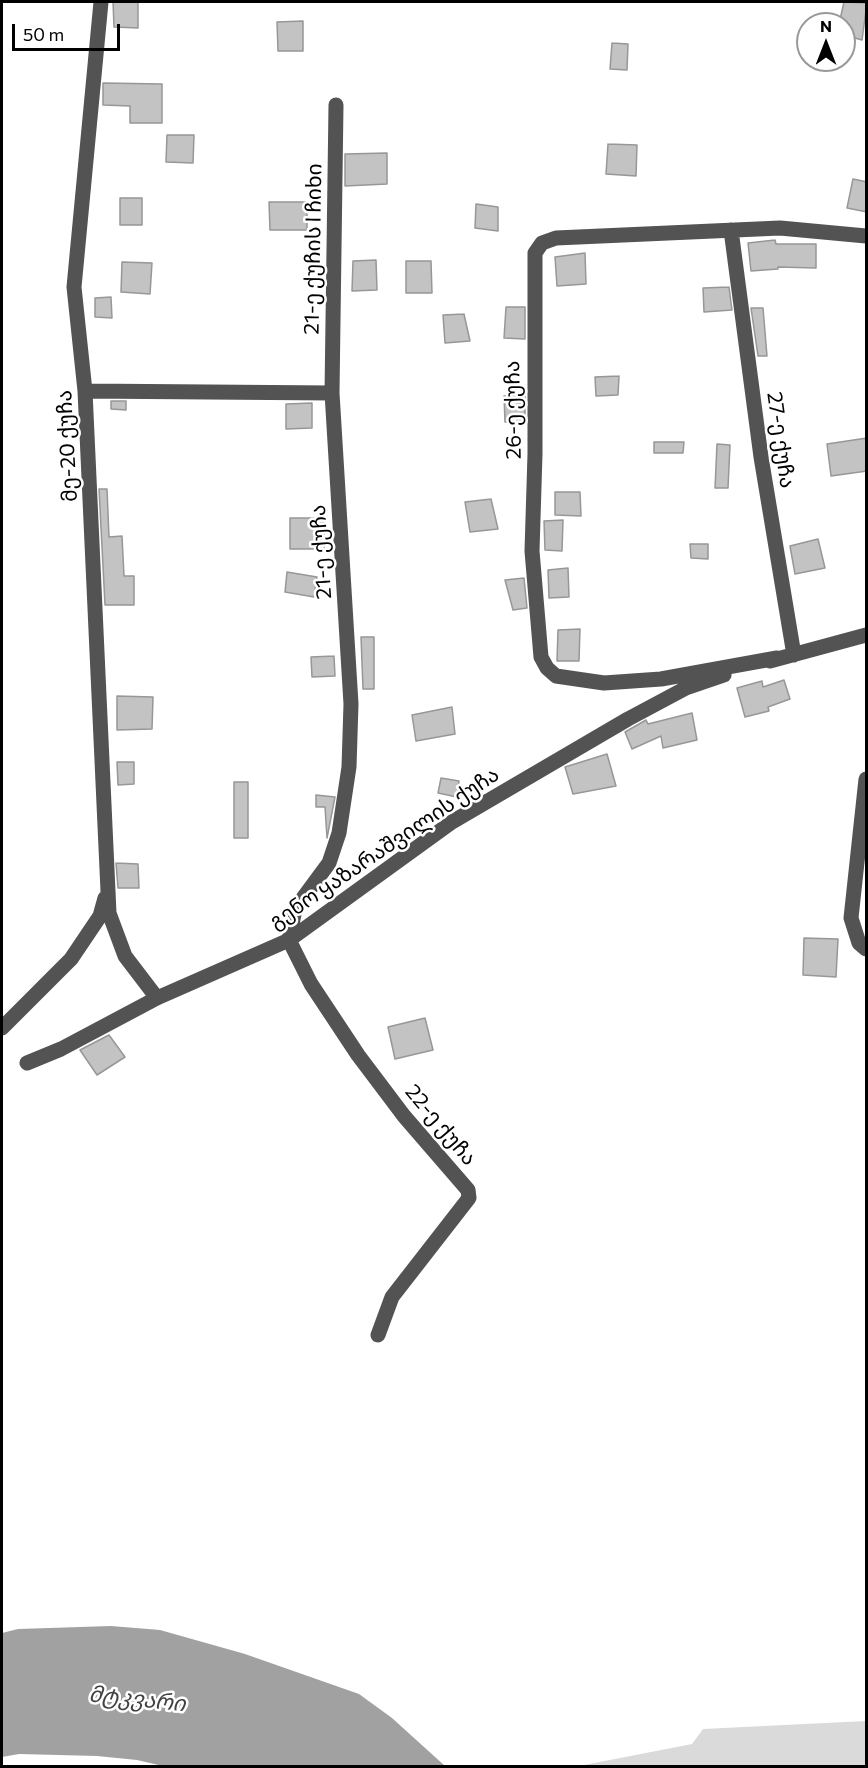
<!DOCTYPE html>
<meta charset="utf-8">
<style>
body{margin:0}
#map{position:relative;width:868px;height:1768px;overflow:hidden;background:#fff;font-family:Commissioner,sans-serif}
canvas{display:block}
.frame{position:absolute;inset:0;border:3px solid #000;pointer-events:none}
.north{position:absolute;left:796px;top:12px;width:60px;height:60px;box-sizing:border-box;background:#fff;border:2px solid #999;border-radius:50%;rotate:0deg;font-size:16px;font-weight:700;line-height:24px;text-align:center;color:#000}
.north::after{content:'';display:block;margin:auto;width:21px;height:27px;background:#000;clip-path:polygon(50% 0,100% 100%,50% 72%,0 100%)}
.scale{position:absolute;left:12px;top:24px;width:108px;height:27px;box-sizing:border-box;border:3px solid #000;border-top:0;padding-left:8px;font-size:18px;line-height:21px;white-space:nowrap;color:#000;-webkit-text-stroke:4px #fff;paint-order:stroke}
</style>
<div id="map">
<canvas width="868" height="1768"></canvas>
<div class="frame"></div>
<div class="north">N</div>
<div class="scale">50 m</div>
</div>
<script>
const context = document.querySelector('canvas').getContext('2d');
context.lineJoin = 'round';
function fillPath(path, color) {
  context.fillStyle = color;
  context.fill(path, 'evenodd');
}
function poly(rows) {
  const path = new Path2D();
  for (const r of rows) {
    path.moveTo(r[0], r[1]);
    for (let i = 2; i < r.length; i += 2) path.lineTo(r[i], r[i + 1]);
  }
  return path;
}
function trace(path, color, width, dash) {
  context.strokeStyle = color;
  context.lineWidth = width;
  context.lineCap = dash ? 'butt' : 'round';
  context.setLineDash(dash || []);
  context.stroke(path);
}
function label(font, color, halo, rows, align = 'center') {
  context.font = font + ' Commissioner,"Noto Sans Georgian",sans-serif';
  context.lineWidth = 5;
  context.setLineDash([]);
  context.textBaseline = 'middle';
  context.strokeStyle = halo;
  context.fillStyle = color;
  for (const [text, x, y, turn = 0] of rows) {
    context.save();
    context.translate(x, y);
    context.rotate((+turn || 0) * Math.PI / 180);
    context.textAlign = isNaN(turn) ? turn : align;
    if (halo) context.strokeText(text, 0, 0);
    context.fillText(text, 0, 0);
    context.restore();
  }
}
fillPath(poly([
 [866,1721,866,1766,579,1766,692,1744,703,1729]
]), '#dadada');
fillPath(poly([
 [111,1626,160,1630,245,1654,359,1694,392,1718,445,1766,163,1766,137,1760,97,1756,19,1754,2,1757,2,1633,18,1629]
]), '#a1a1a1');
const building = poly([
 [113,2,138,2,138,28,114,27,113,2],
 [844,2,867,3,862,40,844,35,844,24,839,24,844,2],
 [303,21,303,51,278,51,277,22,303,21],
 [612,43,628,44,627,70,610,69,612,43],
 [103,83,162,84,162,123,130,123,130,106,103,105,103,83],
 [167,135,194,135,193,163,166,162,167,135],
 [608,144,637,145,636,176,606,174,608,144],
 [387,153,387,184,345,186,345,154,387,153],
 [853,179,867,182,867,212,847,208,853,179],
 [120,198,142,198,142,225,120,225,120,198],
 [269,202,307,202,307,230,270,230,269,202],
 [476,204,498,207,498,231,475,228,476,204],
 [775,240,776,244,816,244,816,268,778,267,778,269,751,271,748,243,775,240],
 [585,253,586,284,557,286,555,257,585,253],
 [376,260,377,290,352,291,353,261,376,260],
 [406,261,431,261,432,293,406,293,406,261],
 [122,262,152,263,150,294,121,292,122,262],
 [729,287,732,310,704,312,703,288,729,287],
 [111,297,112,318,95,317,95,298,111,297],
 [506,307,525,307,525,339,504,338,506,307],
 [751,308,763,308,767,356,758,356,751,308],
 [464,314,470,341,445,343,443,315,464,314],
 [619,376,618,395,596,396,595,377,619,376],
 [525,395,525,423,505,422,504,396,525,395],
 [111,401,126,401,126,410,111,409,111,401],
 [312,403,312,428,286,429,286,404,312,403],
 [867,438,867,471,831,476,827,444,867,438],
 [654,442,684,442,683,453,654,453,654,442],
 [717,444,730,445,728,488,715,488,717,444],
 [99,489,107,489,109,537,122,536,124,576,134,576,134,605,105,605,99,489],
 [555,492,580,492,581,516,555,515,555,492],
 [491,499,498,529,470,532,465,502,491,499],
 [290,518,324,518,324,549,290,549,290,518],
 [563,520,562,551,545,550,544,521,563,520],
 [818,539,825,568,795,574,790,546,818,539],
 [690,544,708,544,708,559,691,558,690,544],
 [568,568,569,597,549,598,548,570,568,568],
 [287,572,317,577,314,597,285,592,287,572],
 [524,578,527,608,513,610,505,580,524,578],
 [580,629,579,661,557,661,558,630,580,629],
 [361,637,374,637,374,689,363,689,361,637],
 [334,656,335,676,312,677,311,657,334,656],
 [784,680,790,699,768,707,769,711,745,717,737,688,762,681,763,687,784,680],
 [117,696,153,697,152,729,117,730,117,696],
 [452,707,455,734,416,741,412,715,452,707],
 [692,713,697,740,663,748,661,736,632,749,625,732,646,720,648,724,692,713],
 [607,754,616,786,573,794,565,767,607,754],
 [117,762,134,762,134,784,118,785,117,762],
 [441,778,459,781,457,797,438,793,441,778],
 [234,782,248,782,248,838,234,838,234,782],
 [316,795,335,797,327,838,325,807,316,807,316,795],
 [116,863,138,864,139,888,118,888,116,863],
 [804,938,838,939,836,977,803,975,804,938],
 [425,1018,433,1050,395,1059,388,1027,425,1018],
 [109,1035,125,1057,97,1075,80,1050,109,1035]
]);
fillPath(building, '#c3c3c3');
trace(building, '#979797', 1.5);
trace(poly([
 [101,2,74,287,85,391,109,913,125,956,157,998],
 [336,105,332,393,351,704,349,767,339,833,329,863,295,909,289,940,311,984,358,1055,404,1116,468,1190,469,1198,392,1297,378,1335],
 [731,230,761,457,794,655],
 [85,391,332,393],
 [777,658,661,679,604,683,556,676,547,668,541,657,532,551,535,454,535,253,542,243,556,238,780,228,866,236],
 [770,661,866,635],
 [866,779,851,918,859,943,866,949],
 [2,1028,71,959,100,916,105,898],
 [27,1063,61,1049,157,998,289,940,452,822,628,719,686,688,724,675]
]), '#535353', 15);
label('21px', '#000', '#fff', [
 ["21-ე ქუჩის I ჩიხი",313,249,-89],
 ["26-ე ქუჩა",513,410,-91],
 ["27-ე ქუჩა",781,440,82],
 ["მე-20 ქუჩა",67,446,-93],
 ["21-ე ქუჩა",321,552,-94],
 ["გენო ყაზარაშვილის ქუჩა",384,848,-34],
 ["22-ე ქუჩა",441,1125,50]
]);
label('italic 22px', '#424242', '#fff', [
 ["მტკვარი",137,1699,6]
]);
</script>
